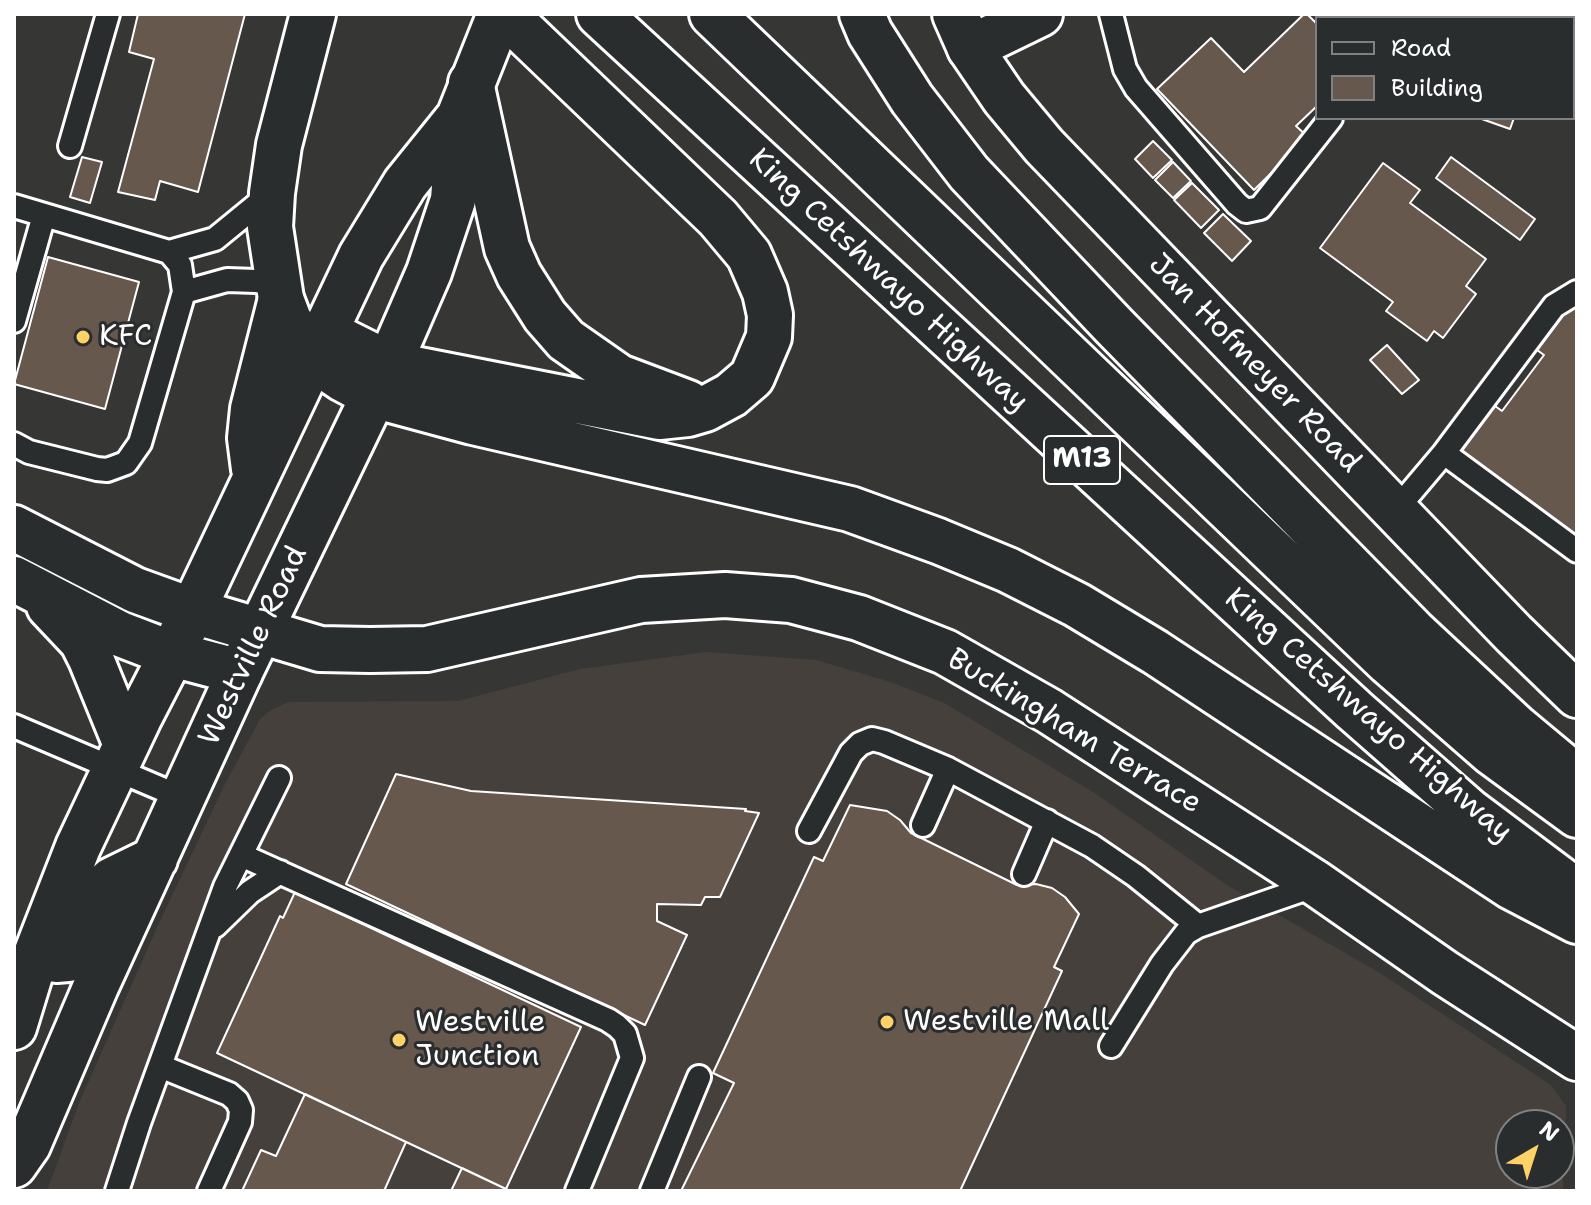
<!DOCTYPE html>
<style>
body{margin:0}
#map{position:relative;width:1591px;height:1205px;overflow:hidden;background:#363634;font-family:"Shantell Sans",sans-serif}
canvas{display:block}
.frame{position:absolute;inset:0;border:16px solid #fff;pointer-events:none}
.legend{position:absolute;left:1315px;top:16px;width:260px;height:104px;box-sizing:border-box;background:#2a2d2e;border:2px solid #7f8182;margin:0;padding:10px 14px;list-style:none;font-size:24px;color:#fff}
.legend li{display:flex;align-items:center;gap:16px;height:40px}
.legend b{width:40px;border:2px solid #7f8182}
.north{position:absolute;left:1495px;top:1109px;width:80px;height:80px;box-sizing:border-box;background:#2a2d2e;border:2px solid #7f8182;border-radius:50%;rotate:39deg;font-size:22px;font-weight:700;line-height:32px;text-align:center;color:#fff}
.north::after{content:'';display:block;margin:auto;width:28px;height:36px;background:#ffd166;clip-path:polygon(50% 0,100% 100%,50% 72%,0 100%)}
</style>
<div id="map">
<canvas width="1591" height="1205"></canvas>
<div class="frame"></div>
<ul class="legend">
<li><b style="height:10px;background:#2a2d2e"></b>Road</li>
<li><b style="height:22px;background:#67584e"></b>Building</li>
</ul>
<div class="north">N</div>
</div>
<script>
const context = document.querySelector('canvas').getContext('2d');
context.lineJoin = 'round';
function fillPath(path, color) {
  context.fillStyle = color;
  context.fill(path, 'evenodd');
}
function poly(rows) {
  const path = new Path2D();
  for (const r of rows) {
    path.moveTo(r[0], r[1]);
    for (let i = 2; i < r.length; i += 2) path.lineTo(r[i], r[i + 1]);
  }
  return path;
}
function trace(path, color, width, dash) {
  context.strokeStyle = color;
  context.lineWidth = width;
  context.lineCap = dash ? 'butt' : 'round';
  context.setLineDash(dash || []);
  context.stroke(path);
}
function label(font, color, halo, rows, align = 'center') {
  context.font = font + ' "Shantell Sans",sans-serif';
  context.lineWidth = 6;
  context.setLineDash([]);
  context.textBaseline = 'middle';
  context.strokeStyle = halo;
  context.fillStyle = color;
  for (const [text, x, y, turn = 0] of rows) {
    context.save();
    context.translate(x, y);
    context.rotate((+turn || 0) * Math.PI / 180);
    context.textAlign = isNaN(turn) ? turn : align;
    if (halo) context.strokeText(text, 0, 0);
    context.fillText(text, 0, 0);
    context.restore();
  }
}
fillPath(poly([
 [706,652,816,660,891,682,944,703,1093,792,1227,885,1380,973,1551,1085,1566,1106,1563,1191,47,1191,79,1103,159,923,226,782,260,719,271,710,289,702,458,701,580,669],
 [1511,1125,1559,1125,1559,1173,1511,1173]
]), '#45403c');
const building = poly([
 [138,14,245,14,198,192,160,181,155,200,118,192,154,59,129,52,138,14],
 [1304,14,1307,14,1317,24,1317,106,1296,126,1308,137,1254,190,1157,89,1211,38,1244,72,1304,14],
 [1479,118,1514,118,1510,129,1479,118],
 [1153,141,1172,160,1153,178,1135,159,1153,141],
 [82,157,102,162,90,203,70,197,82,157],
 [1451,157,1535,219,1520,240,1436,178,1451,157],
 [1173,162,1191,181,1173,198,1155,180,1173,162],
 [1383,163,1420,190,1410,203,1486,259,1466,286,1476,294,1443,338,1434,331,1427,341,1386,311,1393,302,1320,248,1383,163],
 [1192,183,1219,210,1201,228,1174,200,1192,183],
 [1223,214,1251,241,1232,261,1204,233,1223,214],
 [48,257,139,282,105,409,14,384,48,257],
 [1574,301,1577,303,1577,543,1459,454,1495,406,1502,411,1544,355,1537,350,1574,301],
 [1387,345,1419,380,1402,394,1370,360,1387,345],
 [396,774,471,791,746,809,745,811,759,813,720,897,705,897,701,905,657,904,657,921,687,935,645,1025,346,884,396,774],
 [850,805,887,811,900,820,911,833,1017,885,1036,884,1052,888,1065,897,1079,914,1054,967,1062,971,960,1191,681,1191,734,1083,713,1073,814,857,823,861,850,805],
 [295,892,581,1027,506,1189,217,1053,280,916,283,918,295,892],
 [305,1094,406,1142,384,1191,242,1191,261,1150,276,1156,305,1094],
 [462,1168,506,1189,511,1191,451,1191,462,1168]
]);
fillPath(building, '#67584e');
trace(building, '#fff', 2);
const service = poly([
 [1111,14,1125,69,1136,88,1237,204,1246,211,1260,208,1331,118],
 [1346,14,1349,18],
 [1544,14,1547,18],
 [1573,40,1577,42],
 [70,146,108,14],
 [14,206,169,252,180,265,184,292,140,443,126,463,107,470,97,469,29,452,14,444],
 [169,252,215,239,270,194],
 [184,292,227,280,256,281,279,285],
 [14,321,44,215],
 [1444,453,1577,551],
 [1395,511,1444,453,1554,306,1577,292],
 [14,726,183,798],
 [923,825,948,769],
 [809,831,851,753,860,744,872,739,884,742,948,769,1092,846,1136,876,1198,926],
 [241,855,608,1020,617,1026,625,1034,632,1058,577,1191],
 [1024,874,1047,821],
 [215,926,250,892,280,872],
 [1111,1046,1162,964,1186,933,1198,926,1316,885],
 [160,1066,229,1094,237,1101,241,1110,240,1122,209,1191],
 [117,1191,139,1123,225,887,279,778],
 [652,1191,699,1077]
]);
const minor = poly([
 [970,48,1040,14],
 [312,358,289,320,281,299,270,227,272,193,279,145,313,14]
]);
const tertiary = poly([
 [955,14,970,48,1004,98,1044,146,1514,634,1577,695],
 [14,528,135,590,193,611],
 [14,579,120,634,172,654,139,718,78,847,37,952,14,1027],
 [49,606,82,641,91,659,126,745],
 [37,952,56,960,68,959,77,948,95,899,100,891,112,880,155,859],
 [14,1165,28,1145,96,986,240,672]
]);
const secondary = poly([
 [254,469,250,438,253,409,281,299],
 [193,611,320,649,370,650,427,649,641,600,725,595,791,600,859,618,945,652,1049,711,1317,884,1445,973,1577,1058],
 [240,672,389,364,429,272,453,200,459,117,500,14],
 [240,672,172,654,361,256,405,184,459,117]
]);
const motorway = poly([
 [599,14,1354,710,1469,811,1577,892],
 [712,14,1389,663,1491,752,1577,815],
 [862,14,870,33,912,99,969,173,1114,326,1413,631,1517,728,1577,778],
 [471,83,507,248,519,275,545,316,566,340,619,377,688,403],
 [323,331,389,364,659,417,688,414,705,409,731,395,752,377,769,337,770,315,765,292,749,255,718,218,505,14],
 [312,358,343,379,373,395,473,422,850,509,938,541,1008,570,1077,605,1155,652,1510,886,1577,921]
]);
trace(service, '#fff', 28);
trace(minor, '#fff', 50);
trace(tertiary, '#fff', 50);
trace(secondary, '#fff', 50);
trace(motorway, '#fff', 50);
trace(service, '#2a2d2e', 22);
trace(minor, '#2a2d2e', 44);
trace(tertiary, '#2a2d2e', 44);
trace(secondary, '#2a2d2e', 44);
trace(motorway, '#2a2d2e', 44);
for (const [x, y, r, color] of [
 [83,337,8,"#ffd166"],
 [887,1022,8,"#ffd166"],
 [399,1040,8,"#ffd166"]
]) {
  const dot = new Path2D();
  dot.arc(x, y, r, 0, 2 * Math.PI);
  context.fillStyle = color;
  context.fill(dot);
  trace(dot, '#2a2d2e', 3);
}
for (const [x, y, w] of [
 [1082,460,76]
]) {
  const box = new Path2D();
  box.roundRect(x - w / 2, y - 24, w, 48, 6);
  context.fillStyle = '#2a2d2e';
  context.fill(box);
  trace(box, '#fff', 2);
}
label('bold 28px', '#fff', null, [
 ["M13",1082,460]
]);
label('30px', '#fff', '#2a2d2e', [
 ["King Cetshwayo Highway",888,281,43],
 ["Jan Hofmeyer Road",1254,364,46],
 ["Westville Road",254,646,-65],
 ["King Cetshwayo Highway",1368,716,41],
 ["Buckingham Terrace",1074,732,31]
]);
label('30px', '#fff', '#2a2d2e', [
 ["KFC",99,337],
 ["Westville Mall",903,1022],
 ["Westville",415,1023],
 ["Junction",415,1057]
], 'left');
</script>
